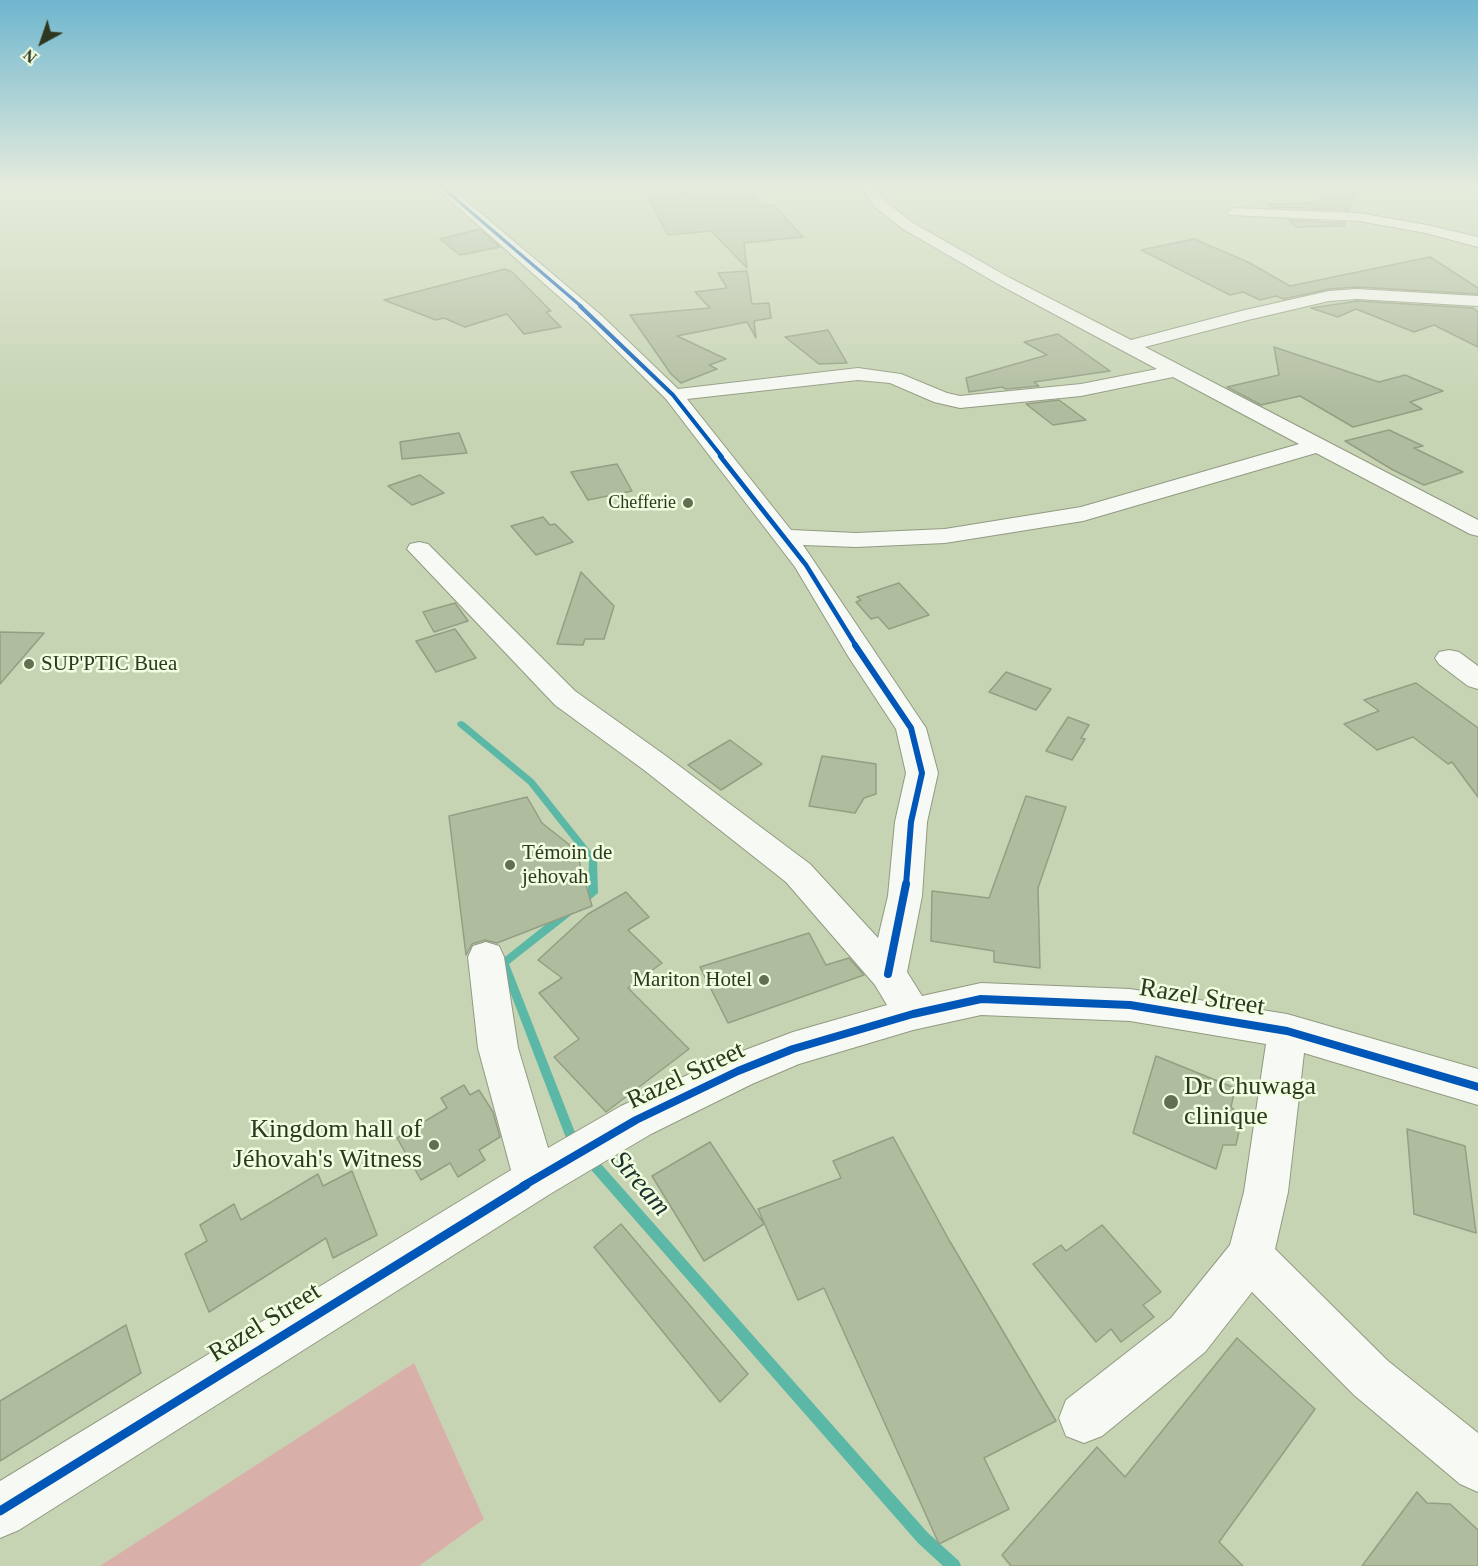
<!DOCTYPE html>
<meta charset="utf-8">
<style>
body{margin:0}
#map{position:relative;width:1478px;height:1566px;overflow:hidden;background:#c7d4b3;font-family:"Times New Roman",serif}
canvas{display:block}
.north{position:absolute;left:12px;top:12px;width:60px;height:60px;-webkit-text-stroke:4px #f1fee0;paint-order:stroke;rotate:220deg;font-size:16px;font-weight:700;line-height:24px;text-align:center;color:#2e3720}
.north::after{content:'';display:block;margin:auto;width:21px;height:27px;background:#2e3720;clip-path:polygon(50% 0,100% 100%,50% 72%,0 100%)}
</style>
<div id="map">
<canvas width="1478" height="1566"></canvas>
<div class="north">N</div>
</div>
<script>
const context = document.querySelector('canvas').getContext('2d');
context.lineJoin = 'round';
function fillPath(path, color) {
  context.fillStyle = color;
  context.fill(path, 'evenodd');
}
function poly(rows) {
  const path = new Path2D();
  for (const r of rows) {
    path.moveTo(r[0], r[1]);
    for (let i = 2; i < r.length; i += 2) path.lineTo(r[i], r[i + 1]);
  }
  return path;
}
function trace(path, color, width, dash) {
  context.strokeStyle = color;
  context.lineWidth = width;
  context.lineCap = dash ? 'butt' : 'round';
  context.setLineDash(dash || []);
  context.stroke(path);
}
function label(font, color, halo, rows, align = 'center') {
  context.font = font + ' "Times New Roman",serif';
  context.lineWidth = 5;
  context.setLineDash([]);
  context.textBaseline = 'middle';
  context.strokeStyle = halo;
  context.fillStyle = color;
  for (const [text, x, y, turn = 0] of rows) {
    context.save();
    context.translate(x, y);
    context.rotate((+turn || 0) * Math.PI / 180);
    context.textAlign = isNaN(turn) ? turn : align;
    if (halo) context.strokeText(text, 0, 0);
    context.fillText(text, 0, 0);
    context.restore();
  }
}
fillPath(poly([
 [414,1363,484,1519,419,1566,100,1566]
]), '#d9afaa');
fillPath(poly([
 [461,721,464,722,534,780,596,858,597,860,598,893,585,904,582,905,579,904,577,901,588,891,589,861,528,784,458,726,457,724,458,722,461,721],
 [567,909,570,910,572,913,570,916,509,964,576,1135,582,1143,580,1147,576,1148,572,1147,566,1138,499,963,501,960,564,910,567,909],
 [590,1155,594,1156,928,1533,959,1561,961,1566,943,1566,918,1543,586,1164,584,1160,586,1156,590,1155]
]), '#5bb8a6');
const building = poly([
 [724,188,743,188,763,205,774,205,803,237,744,243,747,268,711,231,668,235,647,197,724,188],
 [1324,188,1353,188,1351,192,1355,193,1349,210,1272,207,1268,204,1318,203,1324,188],
 [1288,220,1345,223,1344,226,1296,227,1288,220],
 [480,229,500,247,460,255,440,239,480,229],
 [1194,239,1248,262,1290,286,1430,257,1478,288,1478,294,1357,287,1329,289,1284,299,1276,296,1260,300,1243,292,1230,295,1141,250,1194,239],
 [505,269,512,272,551,311,546,312,561,327,524,334,507,314,465,327,444,318,436,320,384,300,505,269],
 [747,271,752,304,769,303,771,318,754,321,756,338,747,322,677,336,726,359,709,365,717,369,681,383,671,374,630,315,710,308,695,292,727,288,718,273,747,271],
 [1357,301,1473,308,1478,312,1478,347,1434,325,1414,332,1356,309,1338,317,1311,308,1357,301],
 [828,330,847,363,819,364,785,337,828,330],
 [1058,334,1110,371,1034,382,1039,386,1006,389,1002,387,969,392,966,378,1047,355,1024,342,1058,334],
 [1274,347,1379,382,1405,375,1443,391,1410,402,1422,409,1353,427,1300,396,1261,405,1227,387,1279,375,1274,347],
 [1059,400,1086,420,1053,425,1026,404,1059,400],
 [1389,430,1423,446,1414,448,1463,472,1424,485,1393,470,1345,441,1389,430],
 [459,433,467,453,402,459,400,442,459,433],
 [617,464,632,491,588,500,571,472,617,464],
 [420,475,444,493,412,505,388,486,420,475],
 [543,517,550,525,555,524,573,542,536,555,511,526,543,517],
 [581,572,614,606,604,639,585,639,583,645,557,644,581,572],
 [899,583,929,615,889,629,878,617,871,619,856,602,861,600,857,597,899,583],
 [455,603,468,621,434,632,423,612,455,603],
 [455,629,476,658,436,672,416,641,455,629],
 [0,632,44,633,0,684,0,632],
 [1006,672,1051,689,1036,710,989,692,1006,672],
 [1416,683,1478,728,1478,797,1452,762,1448,764,1413,737,1377,750,1344,724,1379,711,1364,700,1416,683],
 [1068,717,1089,725,1081,738,1085,739,1072,760,1046,751,1068,717],
 [730,740,762,764,721,790,688,765,730,740],
 [822,756,876,764,876,794,864,798,855,813,809,806,822,756],
 [1026,796,1066,807,1038,888,1040,968,994,962,994,951,931,941,932,891,989,898,1026,796],
 [527,797,542,823,576,850,592,906,497,943,485,940,472,944,466,955,449,816,527,797],
 [626,892,649,917,628,930,662,963,628,988,689,1049,606,1112,554,1057,579,1039,539,993,562,978,538,960,588,914,626,892],
 [809,933,826,965,849,958,864,975,728,1023,700,967,809,933],
 [1156,1056,1235,1088,1231,1107,1242,1117,1236,1145,1223,1145,1216,1169,1133,1133,1156,1056],
 [464,1085,470,1095,479,1090,493,1112,500,1137,479,1150,485,1160,458,1177,450,1163,421,1180,397,1138,447,1108,441,1098,464,1085],
 [1407,1129,1465,1146,1476,1233,1414,1214,1407,1129],
 [893,1137,949,1240,1056,1421,984,1458,1009,1509,939,1544,824,1288,798,1300,758,1209,841,1178,833,1161,893,1137],
 [710,1142,764,1224,704,1261,652,1176,710,1142],
 [352,1171,377,1235,333,1258,326,1238,209,1312,185,1254,207,1241,200,1225,234,1204,241,1220,318,1174,323,1186,352,1171],
 [621,1224,748,1374,720,1402,594,1247,621,1224],
 [1102,1225,1161,1292,1143,1305,1154,1317,1121,1342,1111,1329,1096,1342,1033,1264,1061,1245,1066,1251,1102,1225],
 [126,1325,141,1373,0,1461,0,1401,126,1325],
 [1237,1338,1315,1409,1219,1542,1243,1566,1011,1566,1002,1555,1097,1447,1125,1477,1237,1338],
 [1417,1492,1427,1503,1450,1504,1478,1530,1478,1566,1362,1566,1417,1492]
]);
fillPath(building, '#b0bc9e');
trace(building, '#949e84', 1.5);
const minor = poly([
 [436,188,451,188,601,315,678,389,858,368,901,374,947,393,960,396,1081,384,1157,369,998,284,903,229,875,207,861,188,875,188,885,201,913,223,1010,278,1131,340,1245,310,1329,291,1357,289,1478,296,1478,306,1357,299,1329,301,1248,320,1145,347,1478,520,1478,536,1470,534,1316,453,1083,521,945,543,856,547,803,545,926,728,938,773,927,822,922,896,907,972,922,996,981,983,1130,989,1287,1014,1478,1069,1478,1105,1304,1053,1288,1192,1275,1249,1388,1361,1478,1433,1478,1492,1460,1484,1354,1395,1252,1292,1205,1352,1102,1436,1084,1443,1066,1436,1059,1418,1066,1400,1171,1318,1230,1245,1244,1192,1266,1044,1130,1021,981,1015,913,1030,799,1064,752,1084,651,1134,550,1194,19,1530,0,1538,0,1481,511,1170,478,1048,468,957,473,946,486,942,499,946,504,957,518,1048,548,1148,621,1106,724,1058,793,1032,887,1005,875,985,786,882,644,770,555,705,407,549,410,544,419,542,428,544,575,691,666,756,810,864,878,938,888,896,895,822,906,773,896,729,848,656,795,567,666,399,589,323,436,188],
 [1173,377,1299,444,1081,507,945,529,856,533,791,530,687,399,858,380,890,383,934,402,960,408,1081,396,1173,377],
 [1234,208,1359,213,1427,225,1478,237,1478,247,1426,233,1359,221,1229,215,1227,212,1234,208],
 [1449,650,1459,652,1478,666,1478,689,1468,686,1439,664,1435,658,1439,652,1449,650]
]);
trace(minor, '#919a81', 2);
fillPath(minor, '#f7f9f4');
trace(poly([
 [443,188,582,307]
]), '#0057b8', 3);
trace(poly([
 [580,306,673,395,722,457]
]), '#0057b8', 4);
trace(poly([
 [720,456,806,565,856,646]
]), '#0057b8', 4.5);
trace(poly([
 [855,645,911,728,922,773,911,822,906,885]
]), '#0057b8', 6);
trace(poly([
 [888,974,906,884],
 [523,1186,636,1120,738,1071,793,1049,913,1014,981,999,1130,1005,1287,1031,1478,1087]
]), '#0057b8', 8);
trace(poly([
 [0,1511,526,1185]
]), '#0057b8', 9);
const sky = context.createLinearGradient(0, 0, 0, 407);
sky.addColorStop(0, '#6fb6ce');
sky.addColorStop(0.46, '#e6ecdd');
sky.addColorStop(1, '#e6ecdd00');
context.fillStyle = sky;
context.fillRect(0, 0, 1478, 407);
for (const [x, y, r, color] of [
 [688,503,6,"#646e53"],
 [29,664,6,"#646e53"],
 [510,865,6,"#646e53"],
 [764,980,6,"#646e53"],
 [1171,1102,8,"#646e53"],
 [434,1145,6,"#646e53"]
]) {
  const dot = new Path2D();
  dot.arc(x, y, r, 0, 2 * Math.PI);
  context.fillStyle = color;
  context.fill(dot);
  trace(dot, '#f1fee0', 2);
}
label('18px', '#2e3720', '#f1fee0', [
 ["Chefferie",676,503]
], 'right');
label('21px', '#2e3720', '#f1fee0', [
 ["SUP'PTIC Buea",41,664],
 ["Témoin de",522,853],
 ["jehovah",522,877],
 ["Mariton Hotel",752,980,"right"]
], 'left');
label('26px', '#2e3720', '#f1fee0', [
 ["Razel Street",1202,998,9],
 ["Razel Street",686,1076,-25],
 ["Razel Street",265,1323,-32]
]);
label('26px', '#2e3720', '#f1fee0', [
 ["Dr Chuwaga",1184,1087],
 ["clinique",1184,1117],
 ["Kingdom hall of",422,1130,"right"],
 ["Jéhovah's Witness",422,1160,"right"]
], 'left');
label('italic 27px', '#1c312e', '#f1fee0', [
 ["Stream",640,1184,49]
]);
</script>
